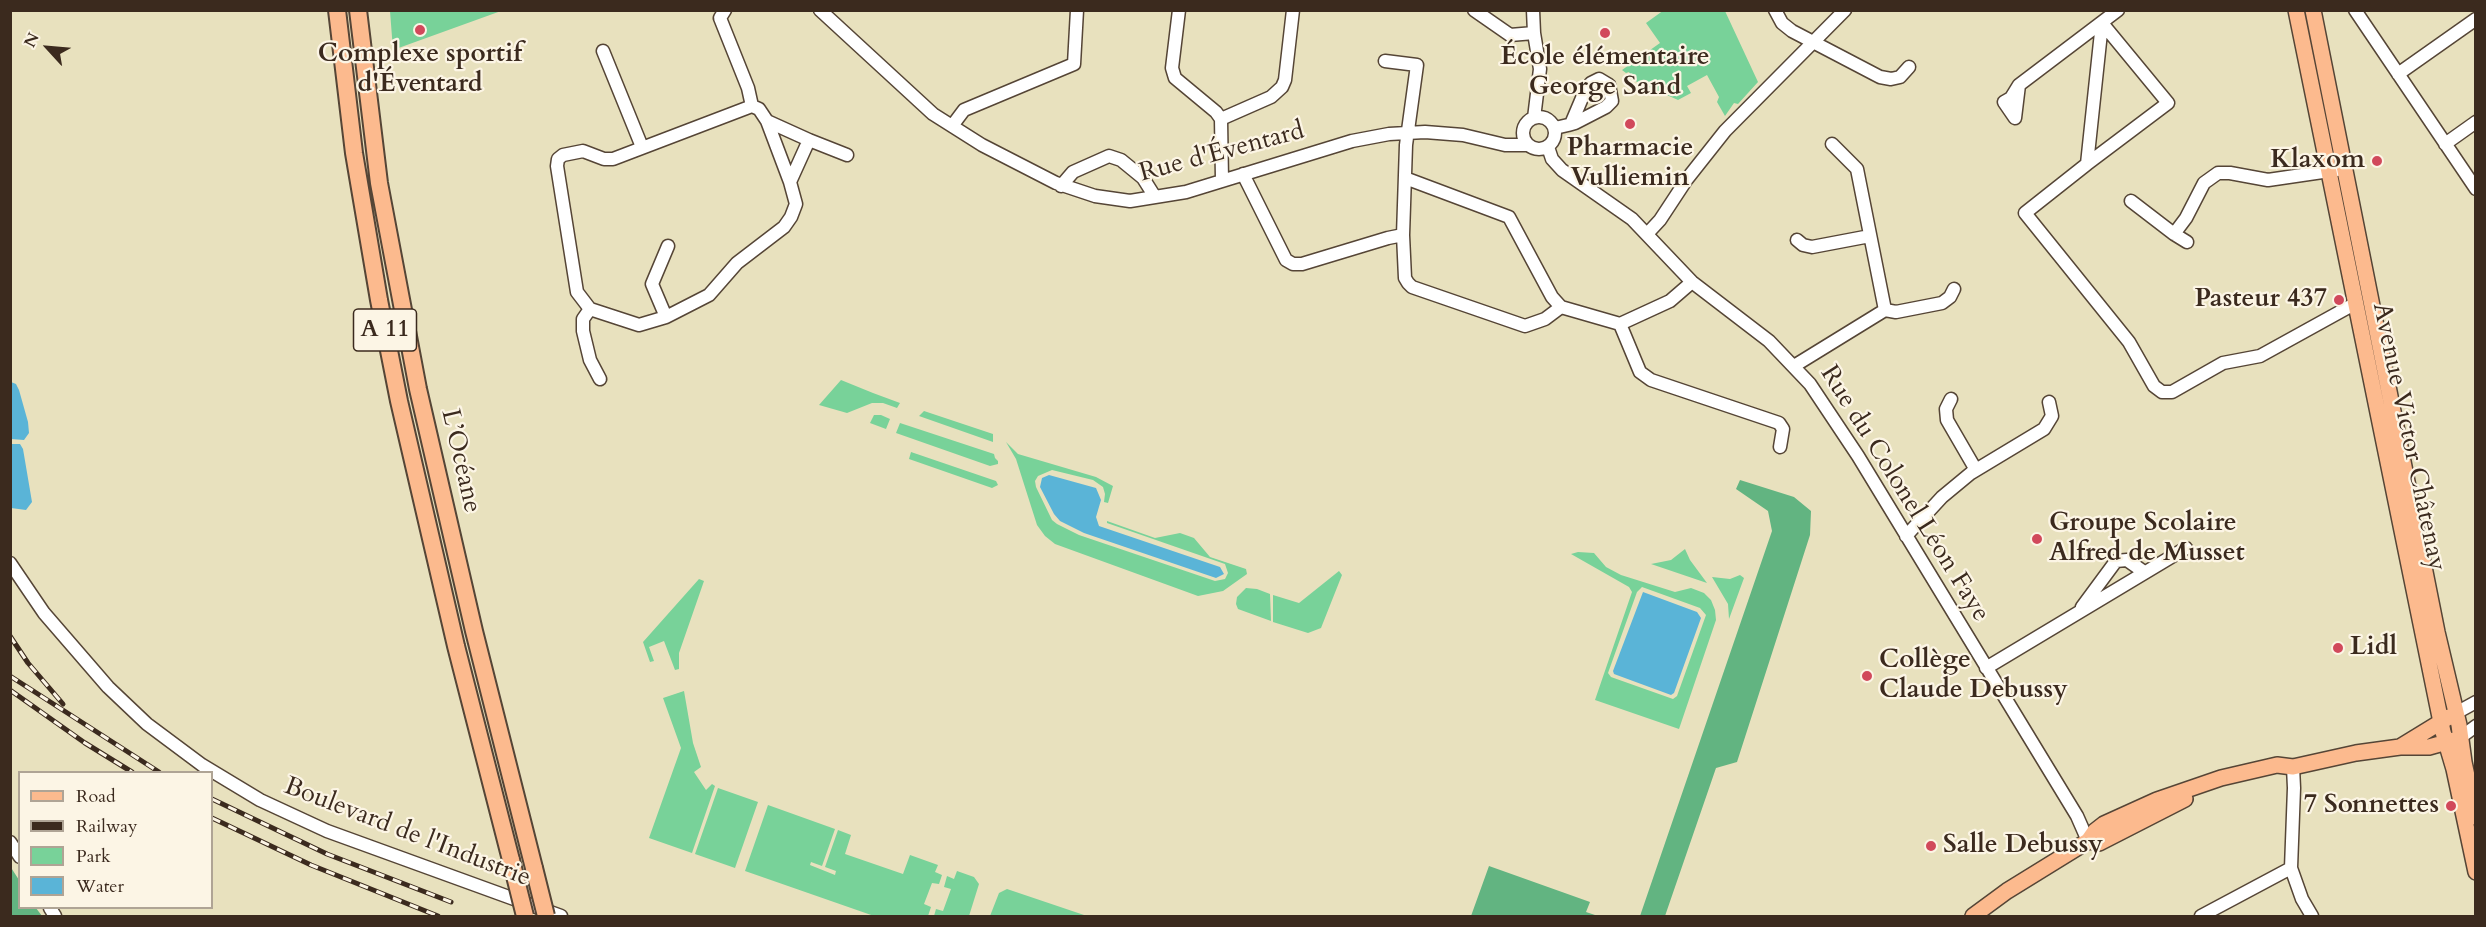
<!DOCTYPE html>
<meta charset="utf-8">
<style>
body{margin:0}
#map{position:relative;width:2486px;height:927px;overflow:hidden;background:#e8e1be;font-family:Cardo,serif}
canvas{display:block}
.frame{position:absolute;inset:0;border:12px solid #3b2a1e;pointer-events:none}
.legend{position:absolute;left:18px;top:771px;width:195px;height:138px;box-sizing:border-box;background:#fcf5e5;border:2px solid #afa495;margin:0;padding:8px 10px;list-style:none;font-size:18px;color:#3b2a1e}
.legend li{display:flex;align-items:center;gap:12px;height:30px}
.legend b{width:30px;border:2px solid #afa495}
.north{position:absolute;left:18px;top:18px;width:60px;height:60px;-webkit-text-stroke:4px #fcf5e5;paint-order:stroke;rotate:296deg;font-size:16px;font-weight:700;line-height:24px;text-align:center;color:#3b2a1e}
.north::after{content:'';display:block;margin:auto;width:21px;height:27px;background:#3b2a1e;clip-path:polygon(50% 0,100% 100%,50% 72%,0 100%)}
</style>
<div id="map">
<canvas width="2486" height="927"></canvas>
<div class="frame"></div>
<ul class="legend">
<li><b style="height:8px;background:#fcba8e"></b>Road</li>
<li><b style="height:8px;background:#3b2a1e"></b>Railway</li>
<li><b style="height:16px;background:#78d299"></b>Park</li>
<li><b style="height:16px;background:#5ab4d7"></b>Water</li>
</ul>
<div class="north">N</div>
</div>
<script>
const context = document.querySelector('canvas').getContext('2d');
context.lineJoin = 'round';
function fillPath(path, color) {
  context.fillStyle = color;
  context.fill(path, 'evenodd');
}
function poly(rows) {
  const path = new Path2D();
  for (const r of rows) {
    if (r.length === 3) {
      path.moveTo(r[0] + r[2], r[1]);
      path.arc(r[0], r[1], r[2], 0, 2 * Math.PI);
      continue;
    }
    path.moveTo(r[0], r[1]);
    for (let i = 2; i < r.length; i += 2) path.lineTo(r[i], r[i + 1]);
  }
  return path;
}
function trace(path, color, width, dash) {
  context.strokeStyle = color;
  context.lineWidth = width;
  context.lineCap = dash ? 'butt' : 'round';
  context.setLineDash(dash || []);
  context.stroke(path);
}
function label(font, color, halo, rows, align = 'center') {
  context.font = font + ' Cardo,serif';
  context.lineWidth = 4.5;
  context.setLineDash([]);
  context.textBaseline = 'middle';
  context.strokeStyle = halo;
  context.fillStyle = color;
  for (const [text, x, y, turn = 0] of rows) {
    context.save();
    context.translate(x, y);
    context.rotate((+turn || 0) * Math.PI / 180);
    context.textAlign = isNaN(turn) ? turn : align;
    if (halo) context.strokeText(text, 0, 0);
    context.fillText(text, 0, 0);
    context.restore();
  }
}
fillPath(poly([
 [1664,10,1725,11,1758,82,1738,104,1734,103,1725,116,1717,102,1719,97,1707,75,1687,86,1691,93,1678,100,1633,80,1629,72,1626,73,1622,70,1660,43,1646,23],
 [390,11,390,10,501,11,393,50],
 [841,380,873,393,900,403,897,408,883,403,872,403,847,413,819,405],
 [924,411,993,434,993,442,919,416],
 [874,415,881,415,890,419,886,429,870,423],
 [900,423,994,454,995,458,998,461,998,464,990,466,896,433],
 [1006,442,1018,454,1096,477,1113,486,1108,503,1104,502,1105,494,1103,487,1093,480,1052,470,1038,476,1035,481,1036,487,1052,520,1057,524,1079,535,1215,581,1225,579,1228,573,1225,564,1107,523,1107,521,1155,538,1180,533,1194,538,1210,557,1246,569,1247,574,1223,591,1198,596,1055,544,1045,536,1037,525,1016,459],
 [911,452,996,481,998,485,992,488,909,459],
 [1685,549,1690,560,1707,583,1651,564,1671,560],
 [1578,552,1594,553,1606,567,1621,575,1675,592,1691,588,1704,593,1711,600,1715,610,1716,620,1679,729,1595,700,1632,592,1629,587,1571,554],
 [1642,587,1700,608,1706,615,1677,696,1673,699,1611,677,1608,673,1637,592],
 [1339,571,1342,575,1321,628,1308,633,1273,622,1273,595,1299,603],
 [1740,575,1744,578,1729,619,1728,604,1712,577,1730,579],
 [699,579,704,581,679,653,679,669,675,670,664,641,649,647,654,661,650,662,643,642],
 [1246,588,1257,589,1270,594,1271,621,1238,609,1236,604,1237,597],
 [684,691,693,743,701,767,694,772,706,790,712,784,715,786,692,853,649,838,681,748,663,698],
 [718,788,758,802,735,868,695,854],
 [768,805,835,829,822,866,811,862,810,865,835,875,836,871,825,867,838,830,851,835,845,854,903,874,910,855,938,865,935,872,942,875,939,884,932,883,924,904,931,907,928,916,874,916,745,871],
 [957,871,974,877,979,884,969,916,934,916,936,909,943,911,951,889,944,887,947,876,954,879],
 [1007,889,1087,916,990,916,999,893]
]), '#78d299');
fillPath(poly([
 [1740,480,1794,497,1811,511,1810,535,1737,762,1716,768,1665,916,1640,916,1772,531,1768,511,1736,489],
 [10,866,19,880,20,908,36,908,42,916,11,916],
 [1489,866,1590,902,1586,912,1598,916,1471,916]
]), '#62b481');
fillPath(poly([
 [11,382,16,384,19,390,28,422,29,433,24,440,11,439],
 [11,444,20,444,23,449,32,502,26,510,11,508],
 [1049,475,1096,488,1101,500,1096,517,1099,526,1220,567,1224,574,1216,578,1084,533,1060,521,1054,514,1040,487,1042,478],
 [1643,592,1697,612,1701,618,1674,693,1671,695,1614,674,1613,671]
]), '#5ab4d7');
const minor = poly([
 [725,10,720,18,748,88,752,106],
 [820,10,933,114,982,145,1056,183,1095,196,1130,201,1186,192,1352,141,1389,134,1425,132,1463,135,1505,145,1528,145],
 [1179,10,1172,68,1175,78,1216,112,1221,119],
 [1474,10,1510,35,1534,33],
 [1533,10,1534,33,1540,69,1534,118],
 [1775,10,1782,23,1792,31,1880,77,1891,79,1900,77,1909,67],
 [2355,10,2476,189],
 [2102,23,2087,164,2025,213,2129,342,2154,386,2162,392,2172,392,2223,363,2260,356,2356,303],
 [603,51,642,147],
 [1385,61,1417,65,1406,145,1403,235,1405,278,1408,283,1412,287,1525,326,1545,319,1561,307,1620,324],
 [2398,74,2476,19],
 [2019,85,2015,118,2004,102,2011,98,2019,85,2118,10],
 [1539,133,16],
 [767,121,790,182],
 [952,126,964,110,1074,64,1077,10],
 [1555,128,1568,125,1575,123,1606,107,1612,101,1609,85,1599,79,1591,83,1585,91,1571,124],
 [809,140,847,155],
 [2445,144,2476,122],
 [1548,147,1552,159,1562,170,1632,219,1692,282,1769,341,1810,384,1858,456,2077,816,2088,841],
 [2087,164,2168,103,2102,23],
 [1243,174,1286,260,1293,264,1302,264,1388,238,1403,235],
 [1405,178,1509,217,1552,297,1561,307],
 [1222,180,1221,119,1271,97,1282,87,1285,80,1293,10],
 [1061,186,1073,172,1109,156,1121,160,1143,178,1155,197],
 [2131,201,2174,234,2186,218,2204,183,2218,173,2230,173,2268,180,2343,169],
 [1647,234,1660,220,1687,179,1725,131,1845,10],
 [2174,234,2187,242],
 [1797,240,1803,245,1812,247,1870,236],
 [590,309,639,325,666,317,709,295,737,263,784,227,791,217,796,204,790,182,809,140,767,121,759,109,752,106],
 [1885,310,1896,312,1942,303,1950,297,1954,289],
 [666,317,652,284,668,246],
 [1620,324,1640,372,1651,380,1779,423,1783,429,1780,447],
 [1620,324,1670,301,1692,282],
 [1794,366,1885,310,1857,169,1832,144],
 [600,379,590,360,583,331,583,319,590,309,577,292,557,166,558,159,563,155,583,151,604,159,613,159,752,106],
 [1951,399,1946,409,1947,420,1976,470],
 [1906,536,1942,497,1971,473,2044,429,2052,416,2049,402],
 [10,563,44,613,108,687,147,724,202,765,260,800,327,831,561,916],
 [2082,607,2116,561,2127,560,2144,572],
 [1986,668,2186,548],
 [2456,713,2476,702],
 [2461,737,2476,726],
 [2293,767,2294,788,2291,868,2302,899,2312,916],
 [10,842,20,857],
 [50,908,55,916],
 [2201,916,2291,868]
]);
const major = poly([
 [2296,10,2443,732,2454,769,2476,872],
 [2313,10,2437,632,2459,725,2464,762,2476,817],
 [2400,747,2449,717],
 [2088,841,2099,843,2185,799],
 [1973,916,2007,891,2088,841,2095,831,2104,824,2157,800,2221,778,2277,765,2293,767,2356,753,2400,747,2429,747,2454,740]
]);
const highway = poly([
 [337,10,354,153,379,300,399,401,456,646,511,860],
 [358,10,379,183,418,389,474,631,534,868]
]);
trace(minor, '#554536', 15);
trace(major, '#554536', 18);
trace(highway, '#554536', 20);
trace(minor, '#fff', 12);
trace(major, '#fcba8e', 15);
trace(highway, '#fcba8e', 16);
const rail = poly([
 [10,636,28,663,63,704],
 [10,676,159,772],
 [10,690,85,743,132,772],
 [212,799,327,854,451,902],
 [212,818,311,865,438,916]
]);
trace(rail, '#3b2a1e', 5);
trace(rail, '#fcf5e5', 3, [9]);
const highwayBridge = poly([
 [511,860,525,916],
 [534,868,546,916]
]);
trace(highwayBridge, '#554536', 20, []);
trace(highwayBridge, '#fcba8e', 16);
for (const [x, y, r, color] of [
 [420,30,6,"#d1495b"],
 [1605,33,6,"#d1495b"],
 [1630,124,6,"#d1495b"],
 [2377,161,6,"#d1495b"],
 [2339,300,6,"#d1495b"],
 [2037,539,6,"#d1495b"],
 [2338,648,6,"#d1495b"],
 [1867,676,6,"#d1495b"],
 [2451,806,6,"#d1495b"],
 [1931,846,6,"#d1495b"]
]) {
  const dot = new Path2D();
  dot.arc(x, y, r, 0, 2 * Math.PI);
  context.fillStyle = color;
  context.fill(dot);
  trace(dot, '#fcf5e5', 2);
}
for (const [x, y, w] of [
 [385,330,63]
]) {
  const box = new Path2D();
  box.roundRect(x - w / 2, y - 21, w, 42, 4.5);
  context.fillStyle = '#fcf5e5';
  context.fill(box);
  trace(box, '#3b2a1e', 1.5);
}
label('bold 24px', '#3b2a1e', null, [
 ["A 11",385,330]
]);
label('bold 26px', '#3b2a1e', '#fcf5e5', [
 ["Complexe sportif",420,55,"center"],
 ["d'Éventard",420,85,"center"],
 ["École élémentaire",1605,58,"center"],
 ["George Sand",1605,88,"center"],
 ["Pharmacie",1630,149,"center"],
 ["Vulliemin",1630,179,"center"],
 ["Klaxom",2365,161,"right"],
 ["Pasteur 437",2327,300,"right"],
 ["Groupe Scolaire",2049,524],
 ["Alfred de Musset",2049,554],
 ["Lidl",2350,648],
 ["Collège",1879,661],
 ["Claude Debussy",1879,691],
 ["7 Sonnettes",2439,806,"right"],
 ["Salle Debussy",1943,846]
], 'left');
label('26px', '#3b2a1e', '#fcf5e5', [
 ["Rue d'Éventard",1222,153,-15],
 ["Avenue Victor Châtenay",2408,437,78],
 ["L’Océane",460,461,77],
 ["Rue du Colonel Léon Faye",1904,494,58],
 ["Boulevard de l'Industrie",407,833,21]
]);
</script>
